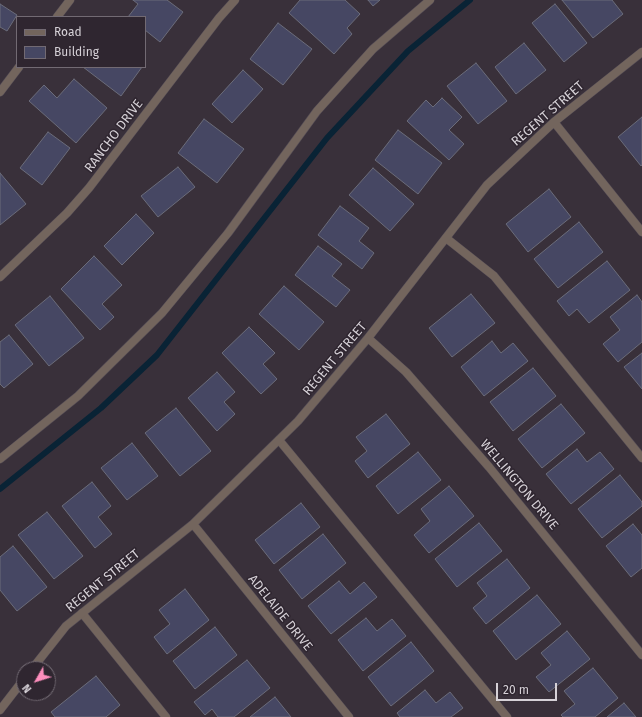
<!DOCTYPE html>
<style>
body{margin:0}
#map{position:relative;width:642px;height:717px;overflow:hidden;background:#39303a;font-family:"Fira Sans",sans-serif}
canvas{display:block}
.legend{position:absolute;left:16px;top:16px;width:130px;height:52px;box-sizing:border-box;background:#2f2630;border:1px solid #726a73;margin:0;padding:5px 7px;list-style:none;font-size:12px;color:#d6d1d7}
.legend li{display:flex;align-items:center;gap:8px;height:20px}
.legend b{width:20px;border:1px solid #726a73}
.north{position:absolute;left:16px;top:661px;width:40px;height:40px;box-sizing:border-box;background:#2f2630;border:1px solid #726a73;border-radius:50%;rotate:231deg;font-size:11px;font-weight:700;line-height:16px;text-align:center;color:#d6d1d7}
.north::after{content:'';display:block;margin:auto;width:14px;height:18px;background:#fe8ebd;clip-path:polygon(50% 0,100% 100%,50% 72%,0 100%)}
.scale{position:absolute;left:496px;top:683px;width:61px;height:18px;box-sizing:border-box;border:2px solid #d6d1d7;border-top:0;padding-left:5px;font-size:12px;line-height:14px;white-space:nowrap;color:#d6d1d7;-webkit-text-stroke:3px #2f2630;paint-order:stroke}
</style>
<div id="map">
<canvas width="642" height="717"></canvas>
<ul class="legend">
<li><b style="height:5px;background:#73655d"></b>Road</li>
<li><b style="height:11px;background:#464763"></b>Building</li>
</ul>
<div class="north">N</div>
<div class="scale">20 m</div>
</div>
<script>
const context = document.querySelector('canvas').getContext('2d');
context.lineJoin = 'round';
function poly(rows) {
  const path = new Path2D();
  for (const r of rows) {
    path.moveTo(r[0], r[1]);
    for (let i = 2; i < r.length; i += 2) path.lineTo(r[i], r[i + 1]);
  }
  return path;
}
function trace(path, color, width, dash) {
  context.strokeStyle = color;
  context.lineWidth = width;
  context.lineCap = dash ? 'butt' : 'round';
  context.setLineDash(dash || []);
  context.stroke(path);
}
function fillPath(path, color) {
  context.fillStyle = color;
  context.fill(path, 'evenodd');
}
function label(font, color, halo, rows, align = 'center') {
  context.font = font + ' "Fira Sans",sans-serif';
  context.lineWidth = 3;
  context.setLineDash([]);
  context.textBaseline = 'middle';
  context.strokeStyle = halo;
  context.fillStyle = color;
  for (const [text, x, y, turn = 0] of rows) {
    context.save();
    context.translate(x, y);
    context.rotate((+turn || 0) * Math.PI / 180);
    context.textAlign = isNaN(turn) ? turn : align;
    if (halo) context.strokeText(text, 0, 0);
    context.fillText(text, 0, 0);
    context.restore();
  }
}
trace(poly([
 [0,489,101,408,157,355,327,138,408,51,470,0]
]), '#092335', 6);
const building = poly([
 [133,0,167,0,183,12,160,42,145,30,145,17,128,17,138,4,133,0],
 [300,0,345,0,360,14,347,28,352,34,334,54,289,13,300,0],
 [368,0,380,0,373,6,368,0],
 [562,0,612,0,623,14,593,38,562,0],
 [0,4,17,15,7,31,0,27,0,4],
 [555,4,587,43,564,62,532,23,555,4],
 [278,23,312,49,283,85,250,59,278,23],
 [524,43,546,70,516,94,495,67,524,43],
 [476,63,507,101,478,124,447,86,476,63],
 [83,67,142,67,121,96,83,67],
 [243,70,263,89,232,123,212,104,243,70],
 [74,79,107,108,76,143,29,101,44,85,57,98,74,79],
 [442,98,462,117,449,130,464,144,449,160,407,121,426,100,433,107,442,98],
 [642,117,642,165,641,166,618,137,642,117],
 [204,119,244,149,217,183,178,153,204,119],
 [398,130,442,163,418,194,375,160,398,130],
 [48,132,70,148,42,185,20,168,48,132],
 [178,167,195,187,158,217,141,196,178,167],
 [373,168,414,204,390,231,349,195,373,168],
 [0,173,26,204,0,225,0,173],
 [549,189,571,217,528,252,506,224,549,189],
 [340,206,369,228,359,241,374,253,362,269,318,235,340,206],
 [136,214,154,233,122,265,104,246,136,214],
 [579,222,603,252,558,288,534,259,579,222],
 [318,246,342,264,332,276,350,290,336,307,295,275,318,246],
 [94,256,122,285,102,304,114,317,100,330,61,289,94,256],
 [607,261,630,290,589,323,577,309,569,316,557,301,607,261],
 [284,286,324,322,299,350,259,314,284,286],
 [471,294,495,323,452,357,429,328,471,294],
 [637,295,642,302,642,342,618,362,603,344,620,330,610,317,637,295],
 [50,296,84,338,49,366,15,325,50,296],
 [249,327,275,353,263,364,277,379,261,394,222,353,249,327],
 [9,335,33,364,4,388,0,384,0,342,9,335],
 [492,341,501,353,513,343,528,361,484,396,461,367,492,341],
 [642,353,642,389,624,367,642,353],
 [533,368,556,396,513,431,490,402,533,368],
 [217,372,235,392,224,402,235,414,217,431,188,398,217,372],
 [561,404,585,433,542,468,518,439,561,404],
 [176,408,211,451,180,476,145,433,176,408],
 [386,414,410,444,368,478,355,461,367,451,356,437,386,414],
 [132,443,158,476,127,500,101,468,132,443],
 [577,449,587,462,600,452,614,469,571,504,546,474,577,449],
 [418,452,441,480,398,514,376,486,418,452],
 [620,475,642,502,642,506,602,538,578,509,620,475],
 [92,482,111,506,98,517,112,534,95,548,62,506,92,482],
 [449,486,474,516,429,553,414,535,430,521,421,509,449,486],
 [301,503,320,527,274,564,255,540,301,503],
 [47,512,83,556,54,579,18,535,47,512],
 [479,523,502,551,457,587,435,559,479,523],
 [633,524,642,535,642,568,631,577,606,546,633,524],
 [323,534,346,563,302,599,279,570,323,534],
 [13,546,47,587,17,611,0,590,0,557,13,546],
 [507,559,530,588,486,624,473,608,487,596,477,583,507,559],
 [339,581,350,594,364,582,377,597,331,634,308,606,339,581],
 [185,589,209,620,167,654,154,637,170,624,159,610,185,589],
 [537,595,561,624,516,660,493,631,537,595],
 [366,618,377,631,392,619,406,636,363,671,338,640,366,618],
 [215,627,237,655,195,689,173,661,215,627],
 [567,631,590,659,549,692,536,677,551,665,541,653,567,631],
 [411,642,434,671,391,706,368,677,411,642],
 [247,660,270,688,234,717,218,717,212,709,205,715,194,702,247,660],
 [593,668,618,698,595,717,563,717,561,715,575,704,564,691,593,668],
 [96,676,120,705,106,717,55,717,51,712,96,676],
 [425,690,436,703,450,692,463,708,451,717,400,717,397,713,425,690],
 [275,697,291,717,250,717,275,697],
 [624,703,636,717,607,717,624,703]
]);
fillPath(building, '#464763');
trace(building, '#6b6c7a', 1);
const service = poly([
 [57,17,70,0],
 [0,92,19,67],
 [446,238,494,276,642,458],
 [279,440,507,717],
 [0,459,78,396,162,313,228,233,317,111,373,49,430,0],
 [82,613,166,717]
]);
const minor = poly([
 [554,122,642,232],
 [0,277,67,213,89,188,219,18,235,0],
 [368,338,406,372,489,467,642,655],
 [193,524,349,717],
 [32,669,66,626,193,524,298,421,368,338,487,185,554,122,642,52],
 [0,710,24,679]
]);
trace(service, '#554d56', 9);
trace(minor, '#554d56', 9);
trace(service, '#73655d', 8);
trace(minor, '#73655d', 8);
label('13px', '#d6d1d7', '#2f2630', [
 ["REGENT STREET",548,114,-41],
 ["RANCHO DRIVE",114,136,-53],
 ["REGENT STREET",335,359,-50],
 ["WELLINGTON DRIVE",519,485,50],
 ["REGENT STREET",103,581,-39],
 ["ADELAIDE DRIVE",280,613,51]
]);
</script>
